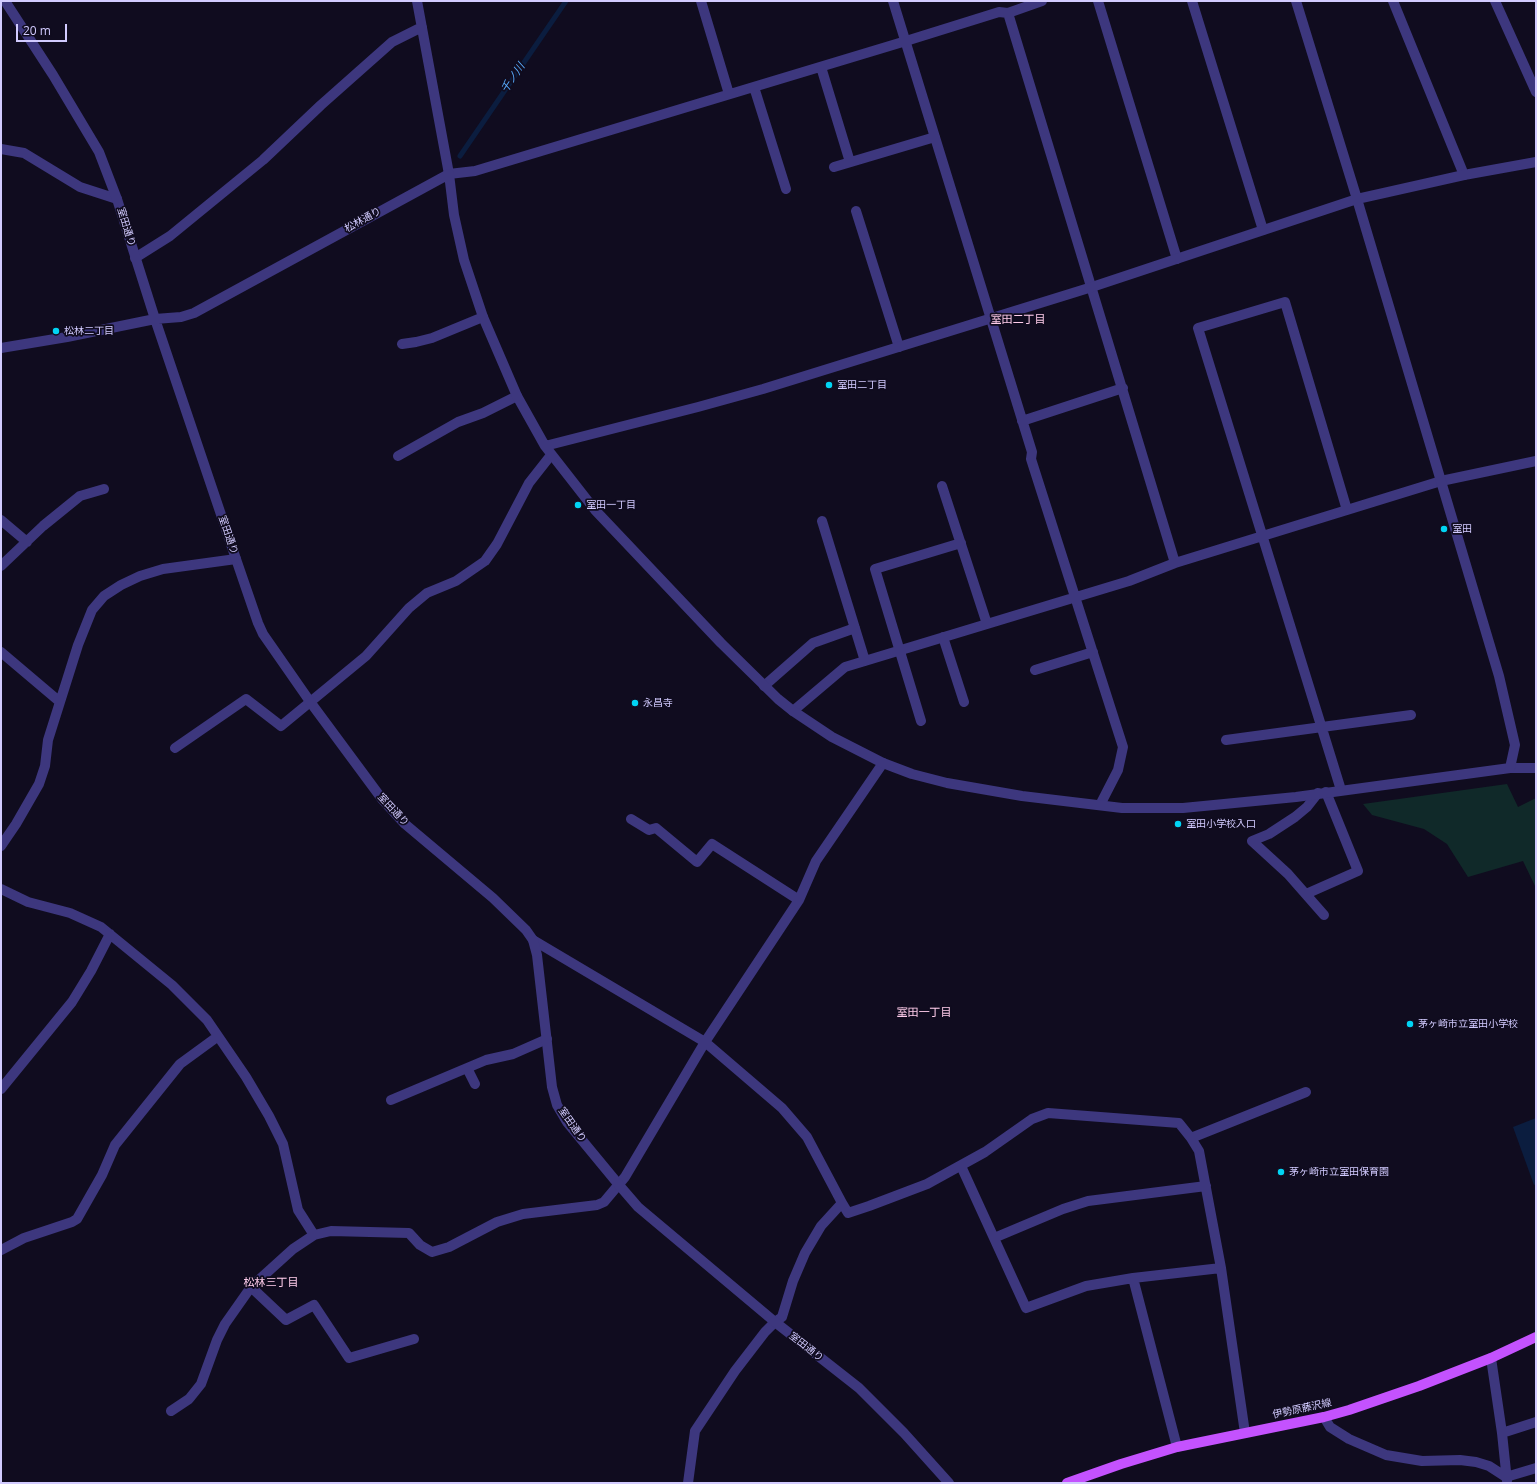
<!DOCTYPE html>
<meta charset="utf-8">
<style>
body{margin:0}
#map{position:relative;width:1537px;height:1484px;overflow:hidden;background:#100c1f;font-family:"Open Sans",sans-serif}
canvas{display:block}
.frame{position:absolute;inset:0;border:2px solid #d2cbff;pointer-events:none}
.scale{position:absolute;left:16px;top:24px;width:51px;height:18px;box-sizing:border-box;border:2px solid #d2cbff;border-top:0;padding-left:5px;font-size:12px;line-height:14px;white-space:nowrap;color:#d2cbff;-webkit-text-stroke:3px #100c1f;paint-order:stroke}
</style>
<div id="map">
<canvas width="1537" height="1484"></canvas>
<div class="frame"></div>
<div class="scale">20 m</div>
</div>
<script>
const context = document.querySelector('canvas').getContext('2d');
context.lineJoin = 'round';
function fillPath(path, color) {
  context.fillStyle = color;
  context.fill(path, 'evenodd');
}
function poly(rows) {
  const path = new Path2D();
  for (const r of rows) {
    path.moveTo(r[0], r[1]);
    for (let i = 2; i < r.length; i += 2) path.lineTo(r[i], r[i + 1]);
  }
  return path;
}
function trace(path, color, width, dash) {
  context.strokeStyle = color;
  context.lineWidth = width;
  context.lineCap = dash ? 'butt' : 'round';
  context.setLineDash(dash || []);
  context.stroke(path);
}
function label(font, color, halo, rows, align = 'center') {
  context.font = font + ' "Open Sans","Noto Sans JP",sans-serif';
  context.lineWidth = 3.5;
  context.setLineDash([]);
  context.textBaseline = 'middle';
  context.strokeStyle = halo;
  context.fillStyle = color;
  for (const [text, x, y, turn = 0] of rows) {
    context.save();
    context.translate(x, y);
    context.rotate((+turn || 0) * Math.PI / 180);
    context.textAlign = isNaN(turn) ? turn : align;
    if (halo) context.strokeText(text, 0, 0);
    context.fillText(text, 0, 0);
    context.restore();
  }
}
fillPath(poly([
 [1507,784,1518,807,1536,798,1536,888,1523,861,1468,877,1447,844,1424,829,1372,815,1363,804]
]), '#102929');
fillPath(poly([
 [1536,1118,1536,1184,1534,1185,1513,1127]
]), '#0b1d3f');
trace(poly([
 [460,156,566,1]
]), '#0b1d3f', 5);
trace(poly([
 [417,1,449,174,475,171,906,41,999,12,1008,13,1042,1],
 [701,1,729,94],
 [893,1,1032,452,1031,459,1123,747,1118,770,1100,805],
 [1098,1,1177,259],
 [1192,1,1263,230],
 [1393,1,1464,175],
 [1495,1,1536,92],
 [1008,13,1175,563],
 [821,67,850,162],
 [754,87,786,189],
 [1,149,24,153,80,187,117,199],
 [834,167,935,137],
 [856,211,899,347],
 [135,258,170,236,263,160,321,105,392,42,422,27],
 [402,344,416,342,432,338,483,317],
 [1022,421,1123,388],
 [398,456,458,422,483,413,517,396],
 [942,486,987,624],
 [1,520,27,542],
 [822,521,865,661],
 [1,566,43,526,80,496,104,489],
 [943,637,964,702],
 [1,652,60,702],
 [1035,670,1093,652],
 [764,686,813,643,855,628],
 [793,711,845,667,1129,581,1175,563,1441,481,1536,461],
 [921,721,875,569,961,543],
 [1226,740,1411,715],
 [175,748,246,699,281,726,366,656,409,608,427,593,456,581,485,561,497,544,529,483,551,455],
 [1510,768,1536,768],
 [1341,790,1198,328,1285,302,1347,510],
 [1318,793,1307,807,1295,817,1269,834,1252,841,1288,874,1324,915],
 [631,819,649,830,656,828,697,862,712,844,799,900],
 [1,846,16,824,39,784,45,766,48,740,78,645,92,610,104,596,121,585,140,576,163,569,236,559],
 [1,889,28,902,70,913,101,927,172,985,207,1020,246,1077,269,1116,283,1144,298,1210,314,1235],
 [1306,894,1358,871,1326,792],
 [533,940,705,1042,782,1108,807,1137,842,1203],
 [467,1068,475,1084],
 [1,1089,72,1002,91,971,110,934],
 [391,1100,486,1060,513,1054,547,1039],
 [1191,1138,1306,1092],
 [961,1166,1026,1308,1086,1286,1133,1278,1221,1268],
 [994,1238,1063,1209,1088,1201,1206,1186],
 [1,1250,24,1238,72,1222,77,1219,102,1175,115,1145,180,1064,217,1037],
 [1133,1278,1177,1447],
 [251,1287,286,1320,314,1305,349,1358,414,1339],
 [1491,1358,1502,1433,1507,1481],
 [171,1411,189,1399,201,1384,217,1340,225,1324,251,1287,293,1249,314,1235,331,1231,409,1233,420,1245,432,1252,449,1247,497,1222,523,1214,597,1205,604,1202,625,1177,705,1042,799,900,816,861,883,763],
 [1324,1417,1330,1427,1349,1439,1386,1455,1422,1461,1460,1460,1476,1462,1489,1466,1506,1477,1536,1468],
 [1502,1433,1536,1422],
 [688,1483,695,1431,735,1371,765,1332,775,1322,782,1317,793,1281,805,1253,821,1226,842,1203,848,1213,869,1206,927,1184,985,1152,1032,1119,1048,1113,1179,1123,1191,1138,1199,1151,1221,1268,1245,1433]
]), '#3d377e', 10);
trace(poly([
 [5,1,53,75,99,152,117,199,155,319,236,559,258,623,263,634,311,703,382,799,405,824,493,898,526,930,533,940,537,955,552,1087,557,1105,567,1122,619,1185,638,1207,775,1322,859,1388,904,1433,949,1483],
 [1,348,67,337,155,319,181,317,194,313,449,174,454,215,464,260,483,317,517,396,545,446,595,510,721,643,778,699,793,711,832,737,883,763,912,774,947,783,1022,796,1122,808,1183,808,1296,797,1510,768,1515,745,1499,676,1357,199,1296,1],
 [545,446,698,407,763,389,1092,287,1357,199,1464,175,1536,162]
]), '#3d377e', 10);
trace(poly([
 [1067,1483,1121,1464,1177,1447,1324,1417,1349,1410,1419,1386,1491,1358,1536,1337]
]), '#c452fe', 10);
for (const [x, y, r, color] of [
 [56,331,4,"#01d4f4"],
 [829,385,4,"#01d4f4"],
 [578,505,4,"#01d4f4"],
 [1444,529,4,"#01d4f4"],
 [635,703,4,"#01d4f4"],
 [1178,824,4,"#01d4f4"],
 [1410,1024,4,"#01d4f4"],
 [1281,1172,4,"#01d4f4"]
]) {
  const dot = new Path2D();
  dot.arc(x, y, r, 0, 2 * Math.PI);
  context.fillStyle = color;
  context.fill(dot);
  trace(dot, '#100c1f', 1.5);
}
label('10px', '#d2cbff', '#100c1f', [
 ["松林通り",363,220,-29],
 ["室田通り",126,227,73],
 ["室田通り",228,535,71],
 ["室田通り",393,810,47],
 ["室田通り",572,1125,55],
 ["室田通り",806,1347,38],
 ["伊勢原藤沢線",1302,1409,-12]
]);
label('10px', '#d2cbff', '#100c1f', [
 ["松林二丁目",64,331],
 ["室田二丁目",837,385],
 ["室田一丁目",586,505],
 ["室田",1452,529],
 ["永昌寺",643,703],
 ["室田小学校入口",1186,824],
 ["茅ヶ崎市立室田小学校",1418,1024],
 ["茅ヶ崎市立室田保育園",1289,1172]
], 'left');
label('italic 11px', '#59acfe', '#100c1f', [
 ["千ノ川",513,78,-56]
]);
label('11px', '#ffcdeb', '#100c1f', [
 ["室田二丁目",1018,320],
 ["室田一丁目",924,1013],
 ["松林三丁目",271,1283]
]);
</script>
